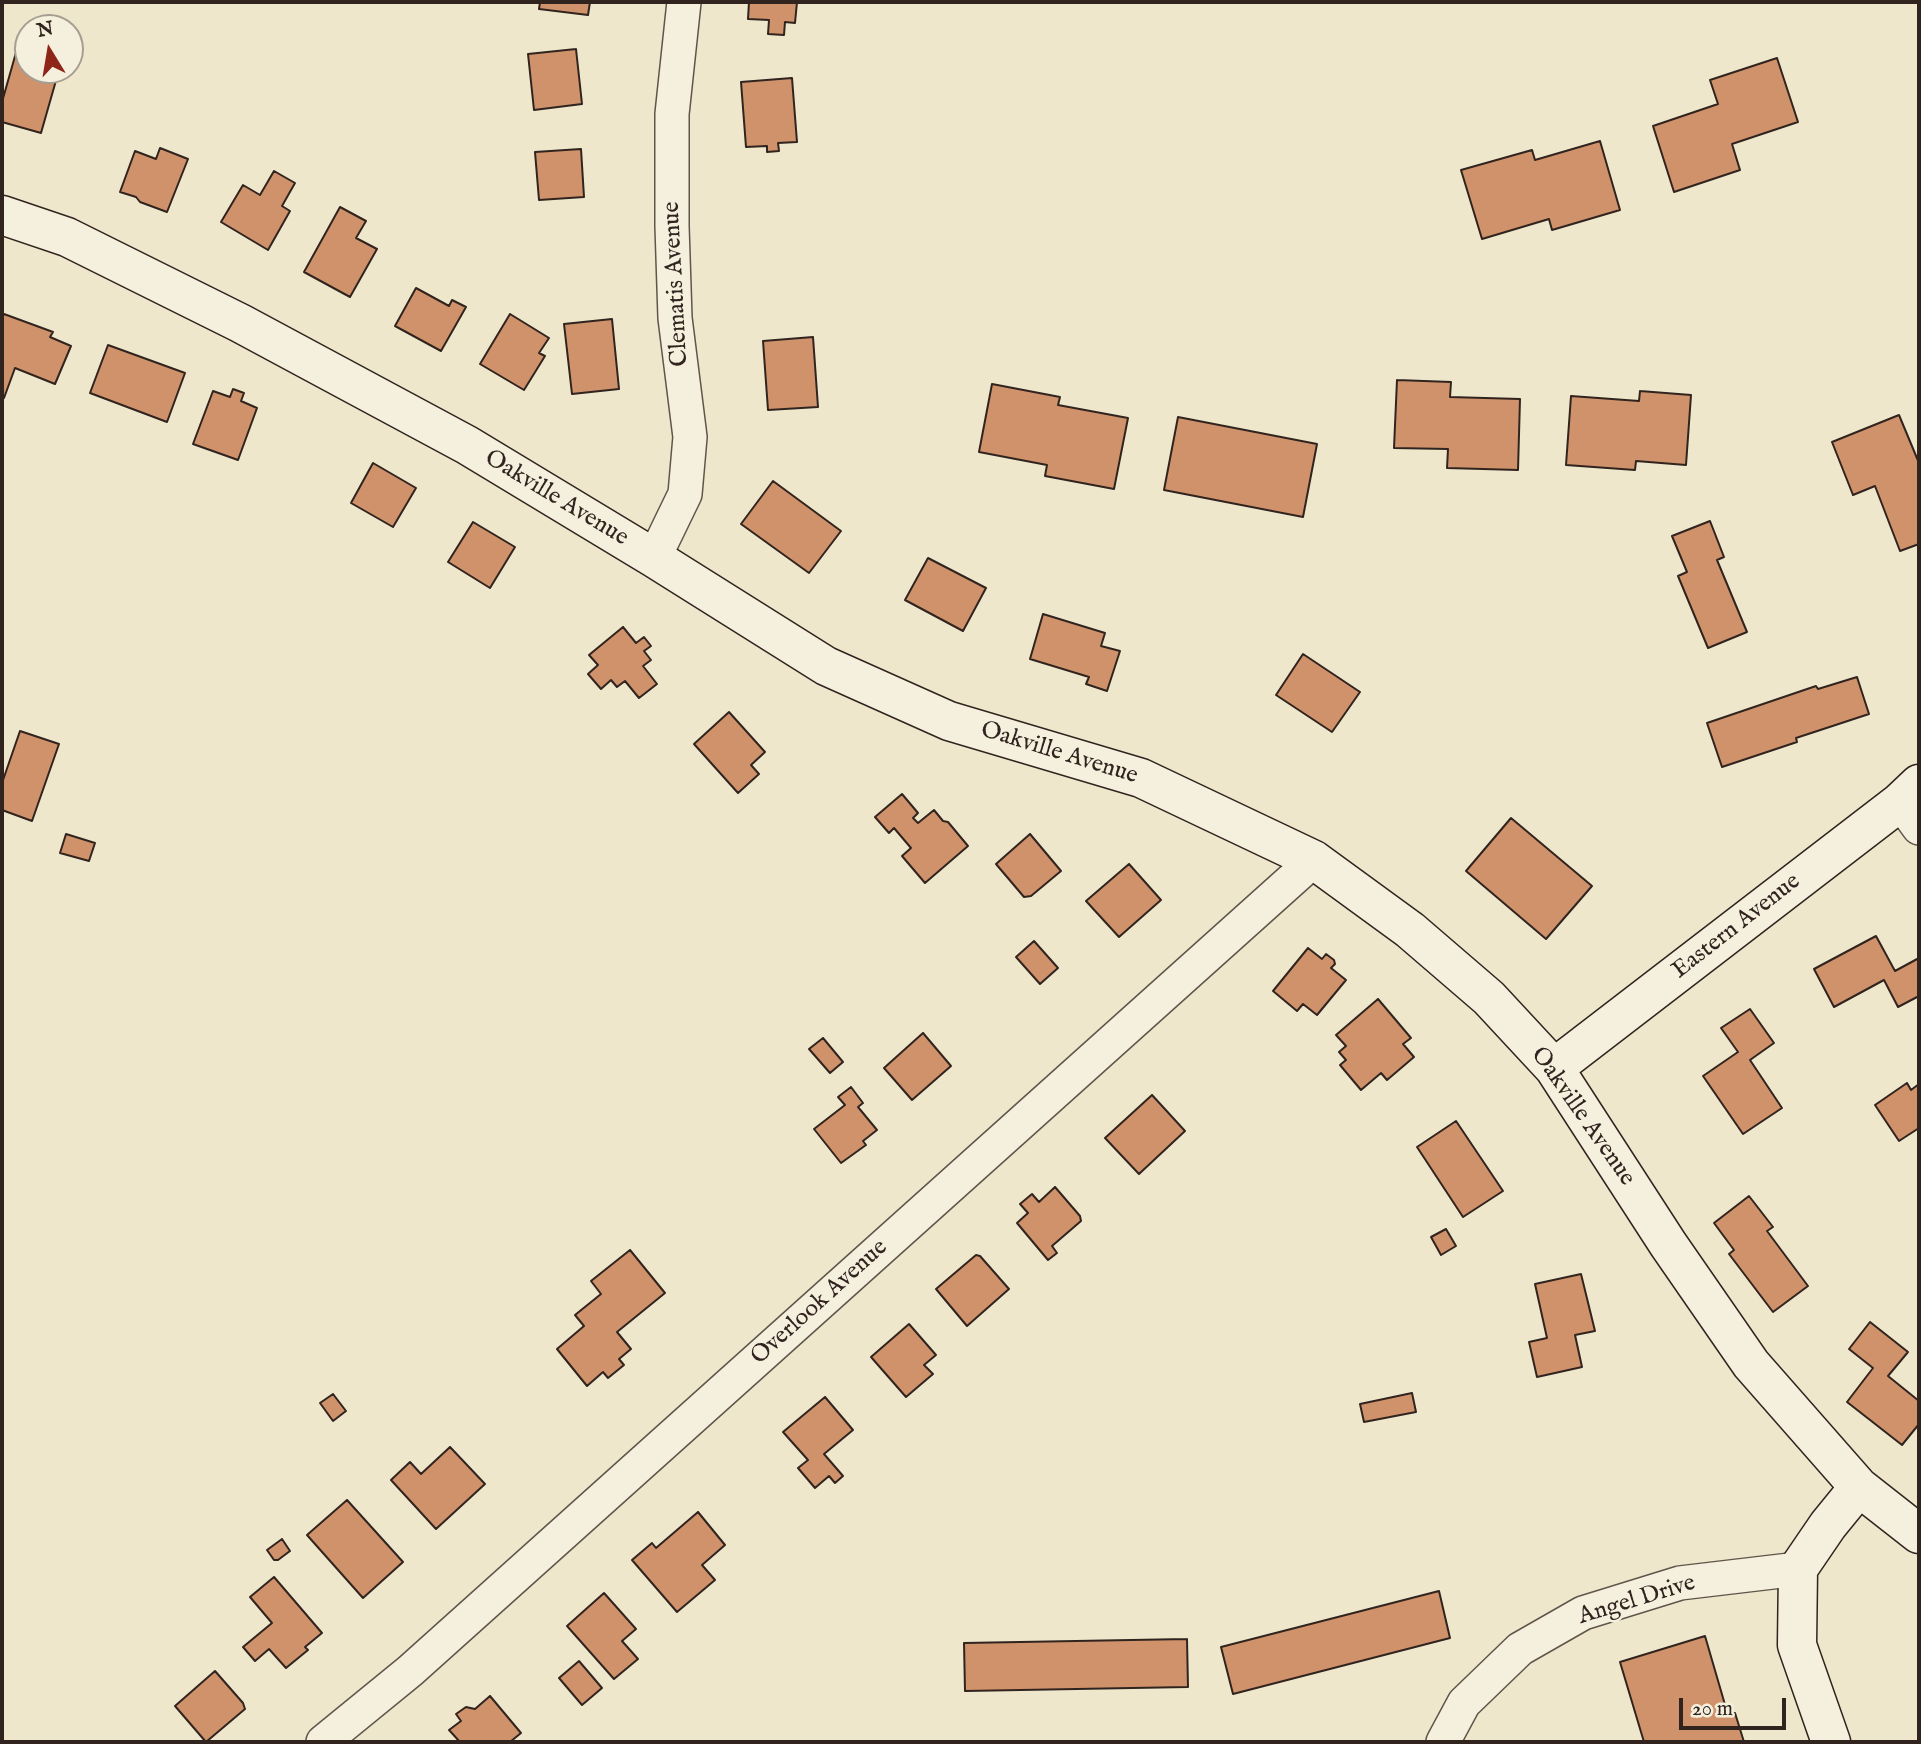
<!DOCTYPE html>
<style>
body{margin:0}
#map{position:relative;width:1921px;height:1744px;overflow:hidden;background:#efe7cc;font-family:"IM FELL English",serif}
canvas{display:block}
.frame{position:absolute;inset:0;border:4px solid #31241f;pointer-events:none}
.north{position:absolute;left:14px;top:14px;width:70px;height:70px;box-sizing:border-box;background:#f5efde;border:2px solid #a79e92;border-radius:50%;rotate:349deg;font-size:19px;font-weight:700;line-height:28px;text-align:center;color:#31241f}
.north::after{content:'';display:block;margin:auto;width:24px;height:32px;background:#8f2418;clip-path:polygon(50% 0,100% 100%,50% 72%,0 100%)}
.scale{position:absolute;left:1679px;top:1698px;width:107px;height:32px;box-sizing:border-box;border:4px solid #31241f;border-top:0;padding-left:9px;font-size:21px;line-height:24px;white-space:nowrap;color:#31241f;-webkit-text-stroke:5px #f5efde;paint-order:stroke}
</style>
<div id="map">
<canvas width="1921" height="1744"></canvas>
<div class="frame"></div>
<div class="north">N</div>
<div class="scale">20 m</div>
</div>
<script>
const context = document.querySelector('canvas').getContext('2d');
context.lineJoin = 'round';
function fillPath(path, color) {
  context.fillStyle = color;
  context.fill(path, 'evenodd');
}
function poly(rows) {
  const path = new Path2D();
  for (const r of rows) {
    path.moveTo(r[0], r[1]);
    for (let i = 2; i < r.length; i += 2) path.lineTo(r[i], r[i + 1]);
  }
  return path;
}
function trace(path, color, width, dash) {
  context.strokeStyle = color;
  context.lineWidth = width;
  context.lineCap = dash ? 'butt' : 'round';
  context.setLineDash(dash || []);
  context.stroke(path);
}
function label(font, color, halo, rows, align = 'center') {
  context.font = font + ' "IM FELL English",serif';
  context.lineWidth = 5;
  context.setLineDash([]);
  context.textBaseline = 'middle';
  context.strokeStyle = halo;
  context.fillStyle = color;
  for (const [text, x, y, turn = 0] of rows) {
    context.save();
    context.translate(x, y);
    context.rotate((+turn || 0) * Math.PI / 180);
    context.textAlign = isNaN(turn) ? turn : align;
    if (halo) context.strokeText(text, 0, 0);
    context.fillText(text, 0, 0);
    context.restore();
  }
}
const building = poly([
 [540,2,590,2,588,15,539,9,540,2],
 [749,2,797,2,795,23,785,22,784,35,768,34,769,20,748,19,749,2],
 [19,42,28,45,28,70,59,70,41,133,2,122,2,102,19,42],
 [576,49,582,104,534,110,528,54,576,49],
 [1777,58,1798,122,1732,144,1740,170,1674,192,1653,126,1718,104,1710,80,1777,58],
 [792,78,797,142,778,143,779,151,767,152,767,146,746,147,741,82,792,78],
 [1600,141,1620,210,1552,230,1549,219,1482,239,1461,170,1532,150,1535,160,1600,141],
 [160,148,188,159,167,212,140,202,136,197,120,192,135,151,156,159,160,148],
 [581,149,584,197,539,200,535,152,581,149],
 [274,171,295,183,282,206,290,211,268,250,221,222,243,185,260,195,274,171],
 [340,207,366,221,356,238,377,249,350,297,304,272,340,207],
 [416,288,449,306,452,300,466,307,441,351,395,326,416,288],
 [4,314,53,332,50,337,71,346,55,384,15,368,4,398,2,397,2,318,4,314],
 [510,314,549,338,539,353,545,356,524,390,480,364,510,314],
 [612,319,619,389,572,394,564,324,612,319],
 [813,337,818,407,768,410,763,341,813,337],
 [108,345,185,373,167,422,90,393,108,345],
 [1397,380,1451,382,1450,397,1520,399,1518,470,1447,468,1448,449,1394,448,1397,380],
 [992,384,1060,397,1058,405,1128,418,1114,489,1045,476,1047,465,979,452,992,384],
 [233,389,244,393,241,401,257,408,238,460,193,444,213,391,230,397,233,389],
 [1640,391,1691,395,1686,465,1636,461,1635,470,1566,465,1571,396,1639,401,1640,391],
 [1899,415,1919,463,1919,544,1900,551,1875,486,1853,495,1832,442,1899,415],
 [1178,417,1317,444,1303,517,1164,490,1178,417],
 [373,463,416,488,393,527,351,503,373,463],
 [773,481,841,531,809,573,741,524,773,481],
 [1710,521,1724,557,1717,560,1747,632,1708,648,1678,576,1687,572,1672,536,1710,521],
 [473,522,515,547,490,588,448,562,473,522],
 [928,558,986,588,963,631,905,600,928,558],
 [1043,614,1105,633,1101,646,1120,651,1107,691,1086,684,1089,677,1030,659,1043,614],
 [623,627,636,643,644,637,651,646,644,651,651,660,643,666,657,684,639,698,625,681,617,687,611,680,601,689,588,674,598,665,589,655,623,627],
 [1303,654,1360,692,1332,732,1276,695,1303,654],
 [1857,677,1869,714,1796,738,1797,742,1722,767,1707,723,1816,686,1818,689,1857,677],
 [729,712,765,752,751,765,759,774,738,793,694,744,729,712],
 [20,731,59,744,32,821,2,810,2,783,20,731],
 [902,794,918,813,913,818,918,823,934,810,943,821,948,822,968,846,925,883,902,856,911,848,894,828,889,833,875,817,902,794],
 [1511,818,1592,886,1546,939,1466,871,1511,818],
 [66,834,95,843,89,861,60,853,66,834],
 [1030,834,1061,871,1031,896,1024,897,996,864,1030,834],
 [1129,864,1161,900,1119,937,1086,901,1129,864],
 [1876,936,1895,971,1919,958,1919,996,1898,1007,1884,980,1834,1007,1814,969,1876,936],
 [1034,941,1058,968,1040,984,1016,957,1034,941],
 [1308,948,1322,959,1326,954,1334,960,1335,964,1331,968,1346,980,1317,1015,1303,1004,1297,1011,1273,991,1308,948],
 [1378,999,1411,1038,1403,1044,1414,1057,1387,1080,1381,1073,1361,1090,1340,1065,1346,1060,1339,1052,1346,1046,1336,1035,1378,999],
 [1750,1009,1774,1043,1750,1060,1782,1108,1743,1134,1703,1076,1738,1052,1721,1028,1750,1009],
 [923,1033,951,1066,912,1100,884,1068,923,1033],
 [823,1038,843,1062,830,1073,809,1049,823,1038],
 [1907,1083,1911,1090,1919,1084,1919,1128,1899,1141,1875,1105,1907,1083],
 [851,1087,863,1103,858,1107,877,1130,863,1141,866,1145,841,1163,814,1129,845,1105,838,1097,851,1087],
 [1152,1095,1185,1131,1139,1174,1105,1138,1152,1095],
 [1456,1121,1503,1191,1463,1217,1417,1147,1456,1121],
 [1055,1187,1080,1216,1081,1221,1052,1246,1057,1253,1048,1260,1017,1223,1028,1213,1020,1204,1032,1194,1039,1202,1055,1187],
 [1749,1196,1773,1227,1767,1231,1808,1286,1773,1312,1729,1254,1734,1250,1714,1223,1749,1196],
 [1446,1229,1456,1246,1441,1255,1431,1237,1446,1229],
 [630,1250,665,1293,617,1332,631,1349,619,1359,624,1365,608,1378,603,1372,587,1386,557,1349,584,1326,575,1315,601,1294,591,1281,630,1250],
 [976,1255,980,1256,1009,1289,967,1326,936,1289,976,1255],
 [1581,1274,1595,1331,1575,1335,1582,1367,1537,1377,1529,1342,1547,1338,1535,1284,1581,1274],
 [1870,1322,1908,1352,1888,1376,1919,1401,1919,1424,1902,1445,1847,1402,1873,1368,1849,1349,1870,1322],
 [909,1324,936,1355,924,1365,933,1374,906,1397,871,1357,909,1324],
 [1412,1393,1416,1412,1364,1422,1360,1404,1412,1393],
 [333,1394,346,1411,333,1421,320,1403,333,1394],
 [825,1397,853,1430,824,1454,843,1476,835,1483,829,1476,815,1488,798,1468,808,1460,783,1432,825,1397],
 [450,1447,485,1484,436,1529,391,1480,410,1462,421,1474,450,1447],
 [347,1500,403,1562,363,1598,307,1535,347,1500],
 [698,1512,725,1545,702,1565,715,1580,677,1612,632,1560,652,1543,656,1548,698,1512],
 [282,1539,290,1551,278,1560,274,1560,267,1550,282,1539],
 [274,1577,322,1633,305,1647,308,1650,286,1668,269,1649,255,1661,243,1647,272,1623,250,1597,274,1577],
 [1439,1591,1450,1638,1233,1694,1221,1647,1439,1591],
 [604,1593,636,1629,622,1641,638,1659,614,1679,567,1626,604,1593],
 [1705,1636,1728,1715,1735,1713,1744,1742,1644,1742,1620,1662,1705,1636],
 [1187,1639,1188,1687,965,1691,964,1643,1187,1639],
 [579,1661,602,1688,582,1705,559,1678,579,1661],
 [215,1671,243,1703,245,1709,206,1742,175,1706,215,1671],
 [490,1696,521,1733,510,1742,460,1742,449,1730,461,1721,456,1714,466,1707,475,1709,490,1696]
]);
fillPath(building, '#cf926b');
trace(building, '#31241f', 2);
const street = poly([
 [654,558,685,494,690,437,675,318,672,226,672,114,684,2],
 [1900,802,1919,828],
 [323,1742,410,1671,1314,860],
 [1443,1742,1464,1703,1520,1649,1583,1613,1680,1583,1798,1569]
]);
const secondary = poly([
 [2,215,67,237,240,323,467,445,654,558,826,666,949,721,1141,778,1314,860,1410,930,1489,998,1554,1068,1668,1244,1751,1364,1859,1487,1919,1534],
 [1554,1068,1900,802,1919,784],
 [1831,1742,1797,1645,1798,1569,1828,1525,1859,1487]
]);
trace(street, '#60554a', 36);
trace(secondary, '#31241f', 41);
trace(street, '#f5efde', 33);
trace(secondary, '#f5efde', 38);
label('24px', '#31241f', '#f5efde', [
 ["Clematis Avenue",677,284,-93],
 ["Oakville Avenue",556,499,31],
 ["Oakville Avenue",1059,754,17],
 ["Eastern Avenue",1737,927,-38],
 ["Oakville Avenue",1582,1117,55],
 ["Overlook Avenue",820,1303,-42],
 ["Angel Drive",1637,1601,-17]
]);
</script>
